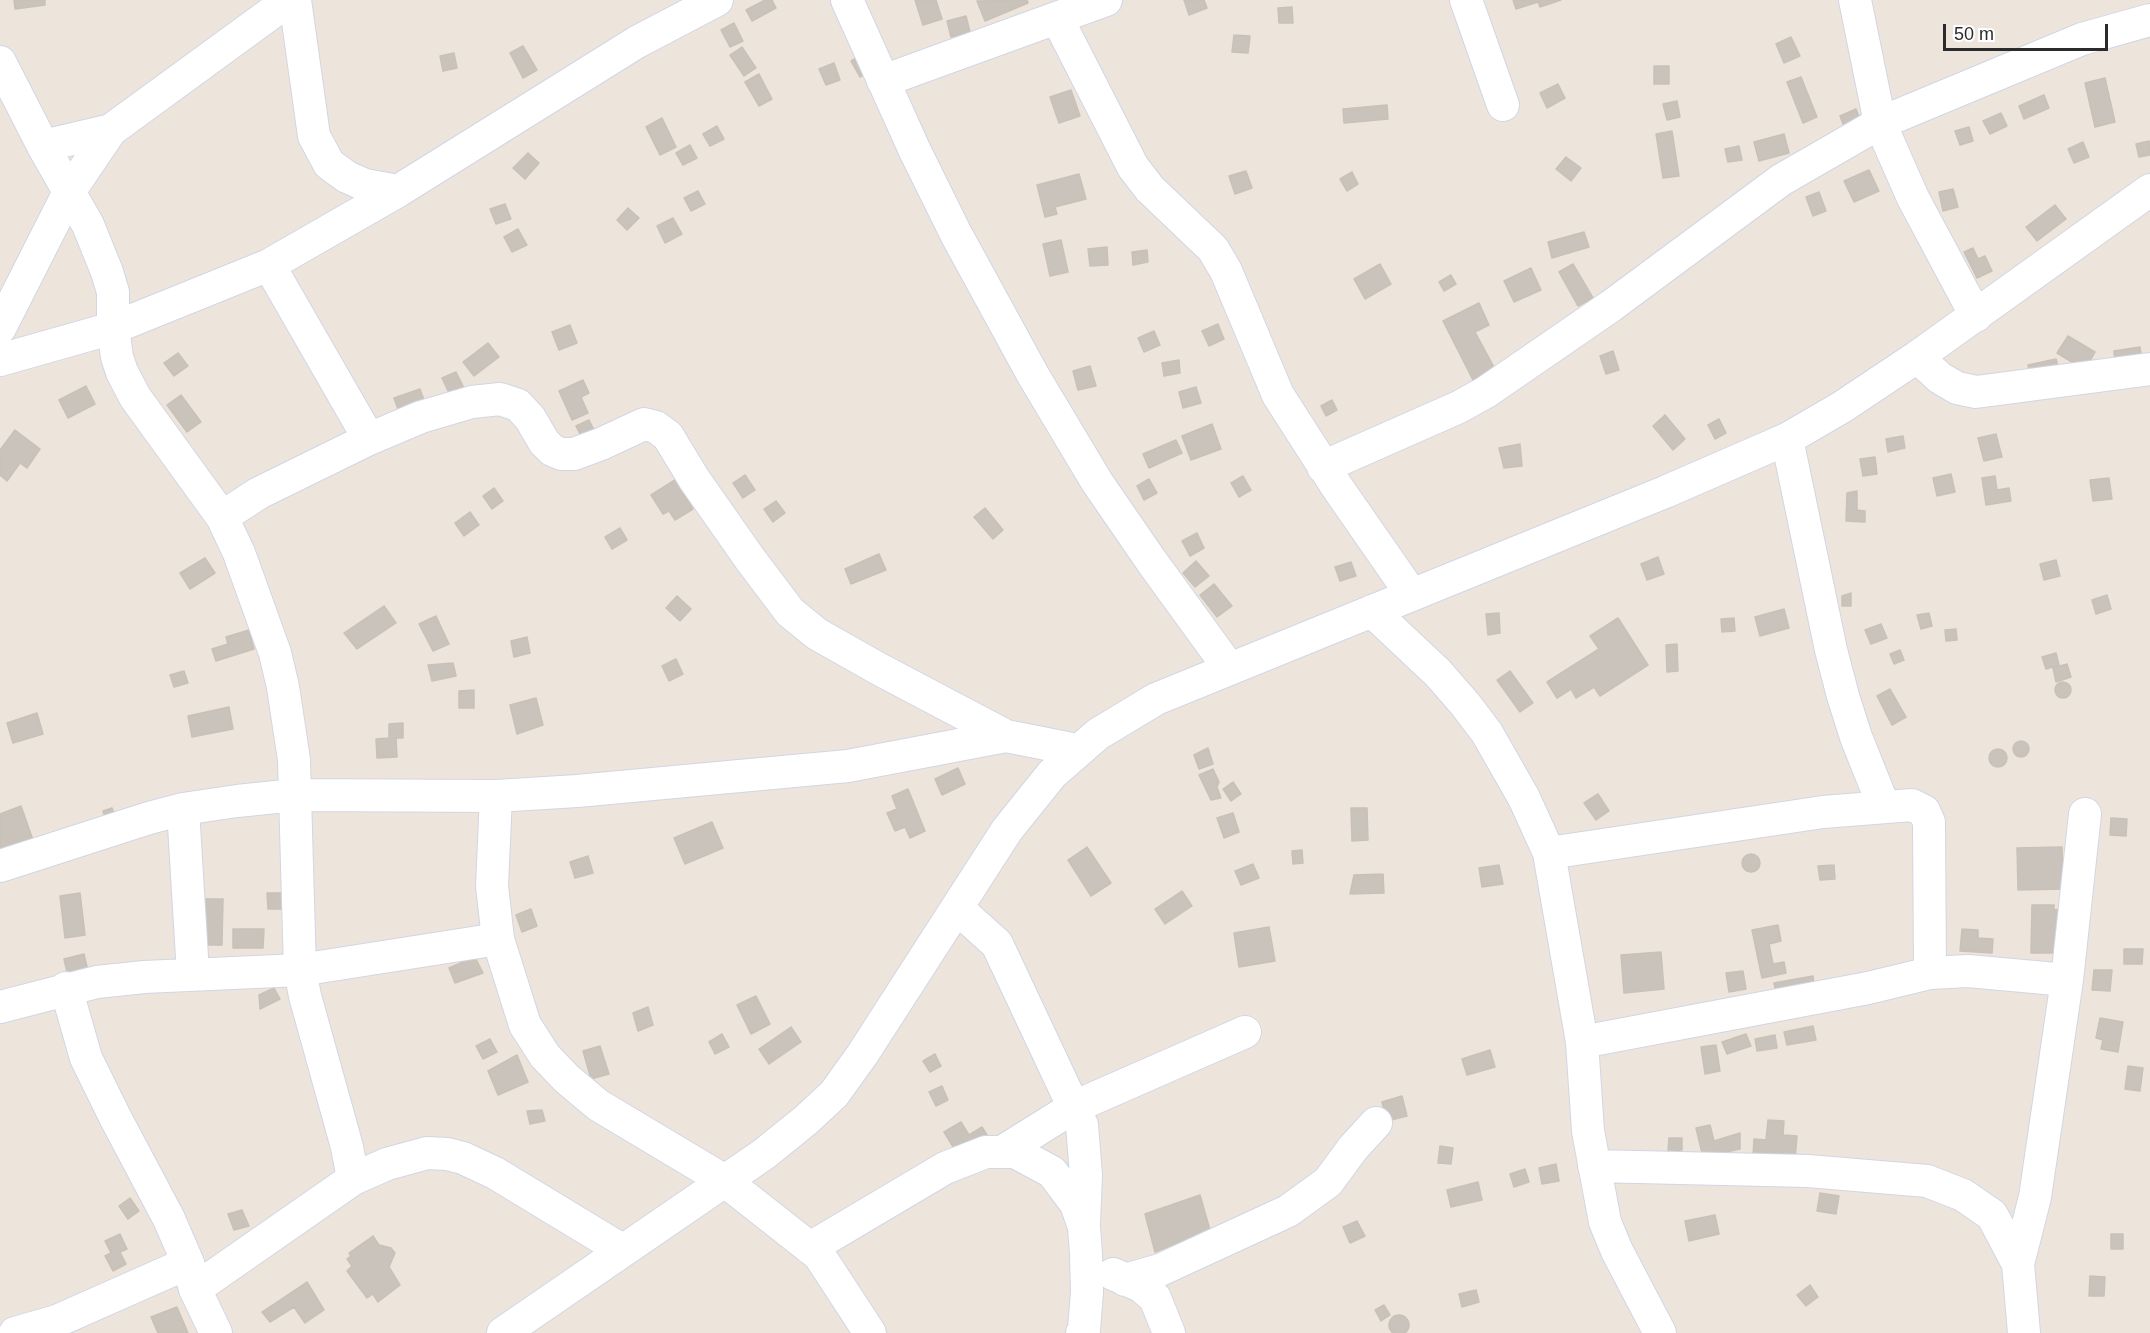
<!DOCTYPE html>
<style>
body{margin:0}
#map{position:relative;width:2150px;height:1333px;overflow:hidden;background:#ede5dc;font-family:Helvetica,sans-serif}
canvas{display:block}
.scale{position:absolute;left:1943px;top:24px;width:165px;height:27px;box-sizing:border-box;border:3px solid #2b2b2b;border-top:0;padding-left:8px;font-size:18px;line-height:21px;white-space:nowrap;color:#2b2b2b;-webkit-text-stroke:4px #fff;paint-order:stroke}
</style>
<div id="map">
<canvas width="2150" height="1333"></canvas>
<div class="scale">50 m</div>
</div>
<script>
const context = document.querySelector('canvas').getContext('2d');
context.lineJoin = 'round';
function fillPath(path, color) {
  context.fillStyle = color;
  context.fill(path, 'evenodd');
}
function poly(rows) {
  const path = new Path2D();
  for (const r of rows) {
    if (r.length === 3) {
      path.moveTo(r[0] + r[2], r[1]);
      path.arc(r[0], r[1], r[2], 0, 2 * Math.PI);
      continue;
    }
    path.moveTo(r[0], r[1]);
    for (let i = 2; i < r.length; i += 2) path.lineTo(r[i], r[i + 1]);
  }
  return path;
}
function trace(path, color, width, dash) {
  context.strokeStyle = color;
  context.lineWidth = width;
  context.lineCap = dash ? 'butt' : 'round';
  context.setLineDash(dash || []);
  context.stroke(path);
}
const building = poly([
 [14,0,45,0,45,5,15,9,14,0],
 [765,0,772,0,776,8,752,21,746,10,765,0],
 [915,0,936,0,942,19,923,25,915,0],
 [1027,0,1028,3,985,21,977,1,1027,0],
 [1184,0,1204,0,1207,8,1189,15,1184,0],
 [1513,0,1561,0,1540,7,1538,2,1516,9,1513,0],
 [1292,7,1293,23,1279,23,1278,8,1292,7],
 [966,16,970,32,951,37,947,21,966,16],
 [734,23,743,41,730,47,721,30,734,23],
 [1234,35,1250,36,1248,53,1232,52,1234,35],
 [1791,37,1800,56,1784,63,1776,44,1791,37],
 [523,46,537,70,523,78,510,53,523,46],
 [742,47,756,68,744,76,730,55,742,47],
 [454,53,457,68,443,71,440,56,454,53],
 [865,53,874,68,860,77,851,61,865,53],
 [834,63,840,80,826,85,819,69,834,63],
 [1654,66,1669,66,1669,84,1654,84,1654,66],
 [759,74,772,99,759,106,745,82,759,74],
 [1801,77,1817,117,1803,123,1787,82,1801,77],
 [2105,78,2115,122,2095,127,2085,83,2105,78],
 [1558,84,1565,98,1547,108,1540,93,1558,84],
 [1071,90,1080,116,1059,123,1050,97,1071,90],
 [2044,95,2049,108,2024,119,2019,106,2044,95],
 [1677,101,1680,117,1667,120,1663,104,1677,101],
 [1387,105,1388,119,1344,123,1343,109,1387,105],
 [1856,109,1861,122,1845,129,1840,116,1856,109],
 [2001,113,2007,126,1990,134,1983,121,2001,113],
 [662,118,676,147,660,155,646,127,662,118],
 [717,126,724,139,710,146,703,134,717,126],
 [1969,127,1973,141,1960,145,1955,131,1969,127],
 [1672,131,1679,176,1663,178,1656,134,1672,131],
 [1784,134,1789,153,1759,161,1754,142,1784,134],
 [2149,141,2150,155,2139,157,2136,144,2149,141],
 [2083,142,2089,157,2074,163,2068,149,2083,142],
 [690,145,697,158,683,165,676,153,690,145],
 [1739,146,1742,160,1728,162,1725,149,1739,146],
 [528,153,539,163,525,179,513,168,528,153],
 [1566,157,1581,168,1571,181,1556,169,1566,157],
 [1869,170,1879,191,1854,202,1844,181,1869,170],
 [1246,171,1252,188,1235,194,1229,176,1246,171],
 [1352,172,1358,184,1347,191,1340,179,1352,172],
 [1079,174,1086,199,1055,207,1057,214,1045,217,1037,185,1079,174],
 [1953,189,1958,207,1943,211,1939,192,1953,189],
 [698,191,705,204,691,211,684,198,698,191],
 [1819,192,1826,211,1813,216,1806,197,1819,192],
 [505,204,511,219,496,224,490,209,505,204],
 [2055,205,2066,219,2037,241,2026,227,2055,205],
 [628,208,639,218,627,230,617,220,628,208],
 [673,218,682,234,665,243,657,226,673,218],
 [518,229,527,245,512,252,504,237,518,229],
 [1584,232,1589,247,1552,258,1548,242,1584,232],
 [1061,240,1068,272,1050,276,1043,244,1061,240],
 [1107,247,1108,265,1090,266,1088,249,1107,247],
 [1973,248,1978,259,1985,256,1992,271,1977,278,1964,252,1973,248],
 [1147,250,1148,262,1133,265,1132,252,1147,250],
 [1380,264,1391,284,1365,299,1354,279,1380,264],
 [1573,264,1593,298,1578,306,1559,272,1573,264],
 [1531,268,1541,290,1514,302,1504,281,1531,268],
 [1451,275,1456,284,1444,291,1439,282,1451,275],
 [1479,303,1489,325,1475,332,1495,369,1473,380,1443,321,1479,303],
 [1218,324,1224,339,1209,346,1202,331,1218,324],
 [570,325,577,343,559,350,552,332,570,325],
 [1154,331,1160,345,1144,352,1138,338,1154,331],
 [2068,336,2095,352,2085,370,2057,353,2068,336],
 [488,343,499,357,474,376,463,362,488,343],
 [2140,347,2142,361,2115,365,2114,351,2140,347],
 [1613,351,1619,370,1606,374,1600,356,1613,351],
 [178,353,188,366,174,376,164,363,178,353],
 [2056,359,2059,370,2030,377,2028,365,2056,359],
 [1179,360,1180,373,1164,376,1162,363,1179,360],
 [1090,366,1096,386,1078,390,1073,371,1090,366],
 [456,372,464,388,450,395,442,378,456,372],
 [583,380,589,393,581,397,588,413,572,420,559,391,583,380],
 [86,386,95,404,68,418,59,400,86,386],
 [1196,387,1201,403,1183,408,1179,392,1196,387],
 [420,389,425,403,399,412,394,398,420,389],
 [181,395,201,422,187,432,167,405,181,395],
 [1332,400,1337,410,1326,416,1321,406,1332,400],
 [1665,415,1685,439,1673,450,1653,426,1665,415],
 [1719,419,1726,433,1715,439,1708,425,1719,419],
 [589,420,596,434,583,440,576,426,589,420],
 [1212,424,1221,449,1191,460,1182,436,1212,424],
 [15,430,40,449,27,468,20,463,7,481,0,475,0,450,15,430],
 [1996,434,2002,457,1984,461,1978,438,1996,434],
 [1903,436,1905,448,1888,452,1886,439,1903,436],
 [1176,440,1182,453,1149,468,1143,454,1176,440],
 [1520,444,1522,466,1504,468,1499,448,1520,444],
 [1875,457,1877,474,1863,476,1860,459,1875,457],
 [1951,474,1955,492,1937,496,1933,478,1951,474],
 [745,475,755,490,743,498,733,483,745,475],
 [1243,476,1251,490,1239,497,1231,483,1243,476],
 [1995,476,1997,490,2009,488,2011,501,1986,505,1982,478,1995,476],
 [2109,478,2112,499,2093,501,2090,480,2109,478],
 [1149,479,1157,493,1144,500,1137,486,1149,479],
 [675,480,693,509,675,520,669,511,663,514,651,495,675,480],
 [494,488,503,501,492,509,483,496,494,488],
 [1857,491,1857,510,1865,511,1865,522,1846,521,1847,493,1857,491],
 [776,501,785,513,773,522,764,509,776,501],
 [985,508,1003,530,993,539,974,517,985,508],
 [470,512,479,525,464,536,455,523,470,512],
 [620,528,627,540,612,549,605,537,620,528],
 [1197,533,1204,548,1190,556,1182,541,1197,533],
 [879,554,886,570,851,584,845,569,879,554],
 [1658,557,1664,574,1647,580,1641,564,1658,557],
 [205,558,215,573,190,589,180,573,205,558],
 [2056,560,2060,576,2044,580,2040,564,2056,560],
 [1196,561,1209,576,1195,587,1183,573,1196,561],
 [1351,562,1356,576,1340,581,1335,567,1351,562],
 [1214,584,1232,606,1217,617,1200,595,1214,584],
 [1851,593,1851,606,1842,606,1842,596,1851,593],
 [2107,595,2111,609,2096,614,2092,600,2107,595],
 [677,596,691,609,680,621,666,608,677,596],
 [384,606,396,623,357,649,344,633,384,606],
 [1784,609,1789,628,1760,636,1755,617,1784,609],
 [1499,613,1500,633,1488,635,1486,614,1499,613],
 [1929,613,1932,626,1921,629,1917,615,1929,613],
 [436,616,449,644,433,651,419,624,436,616],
 [1618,618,1648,665,1600,696,1594,687,1576,698,1571,689,1557,698,1547,682,1599,649,1590,636,1618,618],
 [1734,618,1735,631,1722,632,1721,619,1734,618],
 [1881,624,1887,638,1871,644,1865,630,1881,624],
 [1956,629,1957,640,1946,641,1945,630,1956,629],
 [249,630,254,649,216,661,212,649,228,644,226,637,249,630],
 [527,637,530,653,514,657,511,641,527,637],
 [1677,644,1678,671,1667,672,1666,645,1677,644],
 [1900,650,1904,660,1894,664,1890,654,1900,650],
 [2056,653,2059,665,2046,669,2042,657,2056,653],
 [676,659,683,674,669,681,662,666,676,659],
 [453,663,456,676,432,681,428,665,453,663],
 [2067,664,2071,677,2056,682,2053,668,2067,664],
 [184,671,188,683,174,687,170,675,184,671],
 [1510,671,1533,703,1520,712,1497,680,1510,671],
 [2063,690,8],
 [1890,689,1906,717,1892,725,1877,696,1890,689],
 [474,690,474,708,459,708,459,691,474,690],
 [536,698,543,725,517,734,510,705,536,698],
 [229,707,233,729,192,737,188,716,229,707],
 [37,713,43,734,13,743,7,723,37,713],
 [403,723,403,738,396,738,397,757,377,758,376,739,389,738,389,724,403,723],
 [2021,749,8],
 [1208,748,1213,764,1199,769,1194,755,1208,748],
 [1998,758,9],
 [958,768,965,784,942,795,935,779,958,768],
 [1213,769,1219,782,1217,787,1221,798,1211,800,1199,775,1213,769],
 [1233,782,1241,794,1231,801,1223,789,1233,782],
 [908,789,925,831,910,838,905,827,895,831,887,813,897,809,892,796,908,789],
 [1598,794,1609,811,1596,820,1584,803,1598,794],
 [21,806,33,840,0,852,0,814,21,806],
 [112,808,115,817,106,820,103,811,112,808],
 [1351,808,1367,808,1368,840,1352,841,1351,808],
 [1233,813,1239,832,1224,838,1217,818,1233,813],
 [2111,818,2127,819,2126,836,2110,835,2111,818],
 [712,822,723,848,685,864,674,838,712,822],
 [1087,847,1111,883,1091,896,1068,860,1087,847],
 [2062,847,2063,889,2018,890,2017,848,2062,847],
 [1302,850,1303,863,1293,864,1292,851,1302,850],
 [1751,863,9],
 [588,856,593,873,575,878,570,862,588,856],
 [1253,864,1259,878,1241,885,1235,871,1253,864],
 [1499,865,1503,884,1482,887,1479,868,1499,865],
 [1834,865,1835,879,1820,880,1818,866,1834,865],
 [1383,874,1384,893,1350,894,1354,875,1383,874],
 [1182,891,1192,906,1165,924,1155,909,1182,891],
 [80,893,85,935,65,938,60,896,80,893],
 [267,893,283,893,283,909,268,909,267,893],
 [204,899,223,899,222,945,208,945,205,931,195,916,206,916,204,899],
 [2032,905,2054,905,2054,910,2061,909,2062,953,2031,953,2032,905],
 [531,909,537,926,522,932,516,915,531,909],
 [1778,925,1781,941,1769,944,1773,964,1784,962,1786,973,1762,978,1752,930,1778,925],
 [1269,927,1275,961,1239,967,1234,933,1269,927],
 [233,929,264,929,263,948,233,948,233,929],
 [1962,929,1978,930,1978,938,1993,939,1992,953,1960,951,1962,929],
 [2124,949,2143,949,2142,964,2124,964,2124,949],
 [1661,952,1664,989,1624,993,1621,955,1661,952],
 [84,954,88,971,68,976,64,959,84,954],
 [475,957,483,973,455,983,449,968,475,957],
 [2094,970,2112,970,2110,991,2092,990,2094,970],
 [1743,971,1746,989,1729,992,1726,973,1743,971],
 [1813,976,1815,993,1777,999,1774,983,1813,976],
 [274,988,280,999,260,1009,259,995,274,988],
 [756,996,770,1024,751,1034,737,1005,756,996],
 [648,1007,653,1025,638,1031,633,1013,648,1007],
 [2100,1018,2123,1022,2118,1052,2101,1049,2103,1040,2096,1038,2100,1018],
 [1813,1026,1816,1040,1787,1045,1784,1032,1813,1026],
 [791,1027,801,1042,769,1064,759,1049,791,1027],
 [722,1034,729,1047,715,1054,709,1042,722,1034],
 [1746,1034,1751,1046,1727,1054,1722,1042,1746,1034],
 [1775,1035,1777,1048,1757,1051,1755,1039,1775,1035],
 [490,1039,497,1052,483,1059,476,1046,490,1039],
 [1716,1045,1720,1071,1705,1074,1701,1047,1716,1045],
 [600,1046,609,1074,591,1079,583,1051,600,1046],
 [1490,1050,1495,1067,1467,1075,1462,1059,1490,1050],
 [935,1054,941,1066,930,1072,923,1061,935,1054],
 [517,1055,528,1082,498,1095,488,1071,517,1055],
 [2128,1066,2143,1068,2140,1091,2125,1089,2128,1066],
 [942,1086,948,1100,936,1106,929,1092,942,1086],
 [1402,1096,1407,1116,1387,1121,1382,1102,1402,1096],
 [542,1110,545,1121,530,1124,527,1111,542,1110],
 [1768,1120,1784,1121,1783,1135,1797,1136,1795,1160,1753,1157,1754,1139,1766,1140,1768,1120],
 [961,1122,969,1135,982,1127,990,1140,960,1158,944,1132,961,1122],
 [1710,1125,1714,1141,1740,1133,1740,1149,1703,1157,1696,1128,1710,1125],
 [1669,1138,1682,1138,1682,1150,1668,1151,1669,1138],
 [1440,1146,1453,1148,1451,1164,1438,1163,1440,1146],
 [1556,1164,1559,1181,1542,1184,1539,1168,1556,1164],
 [1525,1169,1529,1182,1514,1187,1510,1174,1525,1169],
 [1478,1182,1482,1200,1451,1207,1447,1190,1478,1182],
 [1820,1193,1839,1196,1836,1214,1817,1211,1820,1193],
 [1200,1195,1210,1230,1155,1252,1145,1214,1200,1195],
 [130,1198,139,1211,128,1219,119,1206,130,1198],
 [242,1210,249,1226,234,1230,228,1214,242,1210],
 [1715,1215,1719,1234,1689,1241,1685,1221,1715,1215],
 [1357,1221,1365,1236,1350,1243,1343,1227,1357,1221],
 [120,1234,127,1249,120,1252,126,1264,113,1271,105,1256,111,1253,105,1241,120,1234],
 [2111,1234,2123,1234,2123,1249,2111,1249,2111,1234],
 [373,1236,379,1245,391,1248,395,1253,389,1267,400,1285,378,1302,373,1294,367,1298,347,1271,352,1266,347,1259,351,1256,349,1253,373,1236],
 [2090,1276,2105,1277,2104,1296,2089,1296,2090,1276],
 [307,1282,324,1310,305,1323,294,1307,270,1322,262,1312,307,1282],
 [1810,1285,1818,1297,1806,1306,1797,1295,1810,1285],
 [1476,1290,1479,1302,1462,1307,1459,1294,1476,1290],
 [1384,1305,1390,1315,1381,1321,1375,1310,1384,1305],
 [177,1307,188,1333,158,1333,151,1317,177,1307],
 [1399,1325,10]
]);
fillPath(building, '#c9c3bb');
trace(building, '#c9c1b6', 1.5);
const minor = poly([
 [295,0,314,136,329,164,347,177,365,185,398,191],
 [847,0,915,151,956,234,1033,375,1097,482,1152,562,1229,668],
 [1466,0,1503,105],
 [1855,0,1880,123,1913,198,1976,316],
 [1057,18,1133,167,1150,189,1213,249,1226,271,1278,395,1337,487,1412,595],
 [0,62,43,146,88,225,107,272,113,292,113,328,117,357,122,372,135,397,222,517,239,553,275,653,283,687,294,760,300,970,305,996,347,1147,353,1179],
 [883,81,1106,0],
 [43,146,111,130],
 [269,265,369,439],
 [0,328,69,192,111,130,289,0],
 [1917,357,1940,378,1957,388,1976,392,2150,369],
 [0,360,113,328,269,265,398,191,637,42,717,0],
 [1787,439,1831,650,1843,696,1856,737,1884,807],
 [1323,467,1459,407,1486,392,1611,306,1781,180,1880,123,2082,39,2150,20],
 [222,517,259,493,369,439,421,417,472,402,500,399,518,405,530,418,544,442,552,450,561,454,574,454,601,444,644,424,656,427,668,436,694,479,750,559,790,612,817,634,879,669,1006,736,1077,750],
 [1372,611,1438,673,1465,704,1487,733,1524,798,1549,853,1582,1042,1588,1131,1605,1222,1617,1251,1660,1333],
 [183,809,193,974],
 [1549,853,1823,812,1912,805,1924,811,1929,822,1930,973],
 [0,866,149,818,183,809,237,801,295,795,496,796,577,791,848,766,1006,736],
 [957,908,997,944,1082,1125,1086,1175,1084,1224],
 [498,939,525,1025,545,1056,567,1079,598,1105,725,1181,819,1255,870,1333],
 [66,988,86,1058,115,1117,169,1219,188,1263,195,1289,216,1333],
 [0,1007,97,982,144,977,300,970,498,939,492,886,496,796],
 [1582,1042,1868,988,1930,973,1968,971,2067,980],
 [1002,1152,1074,1107,1245,1032],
 [1594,1166,1808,1171,1927,1181,1963,1195,1992,1215,2018,1264],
 [810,1248,945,1168,986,1152,1015,1152,1052,1172,1076,1204,1084,1227,1086,1254,1087,1292,1084,1330,1082,1333],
 [1113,1274,1141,1286,1155,1298,1169,1333],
 [1125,1280,1160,1270,1288,1211,1328,1182,1353,1148,1376,1123],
 [195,1289,353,1179,387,1164,427,1153,447,1154,463,1158,495,1173,622,1250],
 [15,1333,57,1321,188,1263],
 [503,1333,764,1154,806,1120,834,1094,862,1055,1007,830,1052,774,1098,734,1156,699,1665,492,1787,439,1842,407,1917,357,2150,190],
 [2024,1333,2018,1264,2035,1197,2067,980,2085,814]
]);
trace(minor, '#d1d6e4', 34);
trace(minor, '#fff', 32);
</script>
